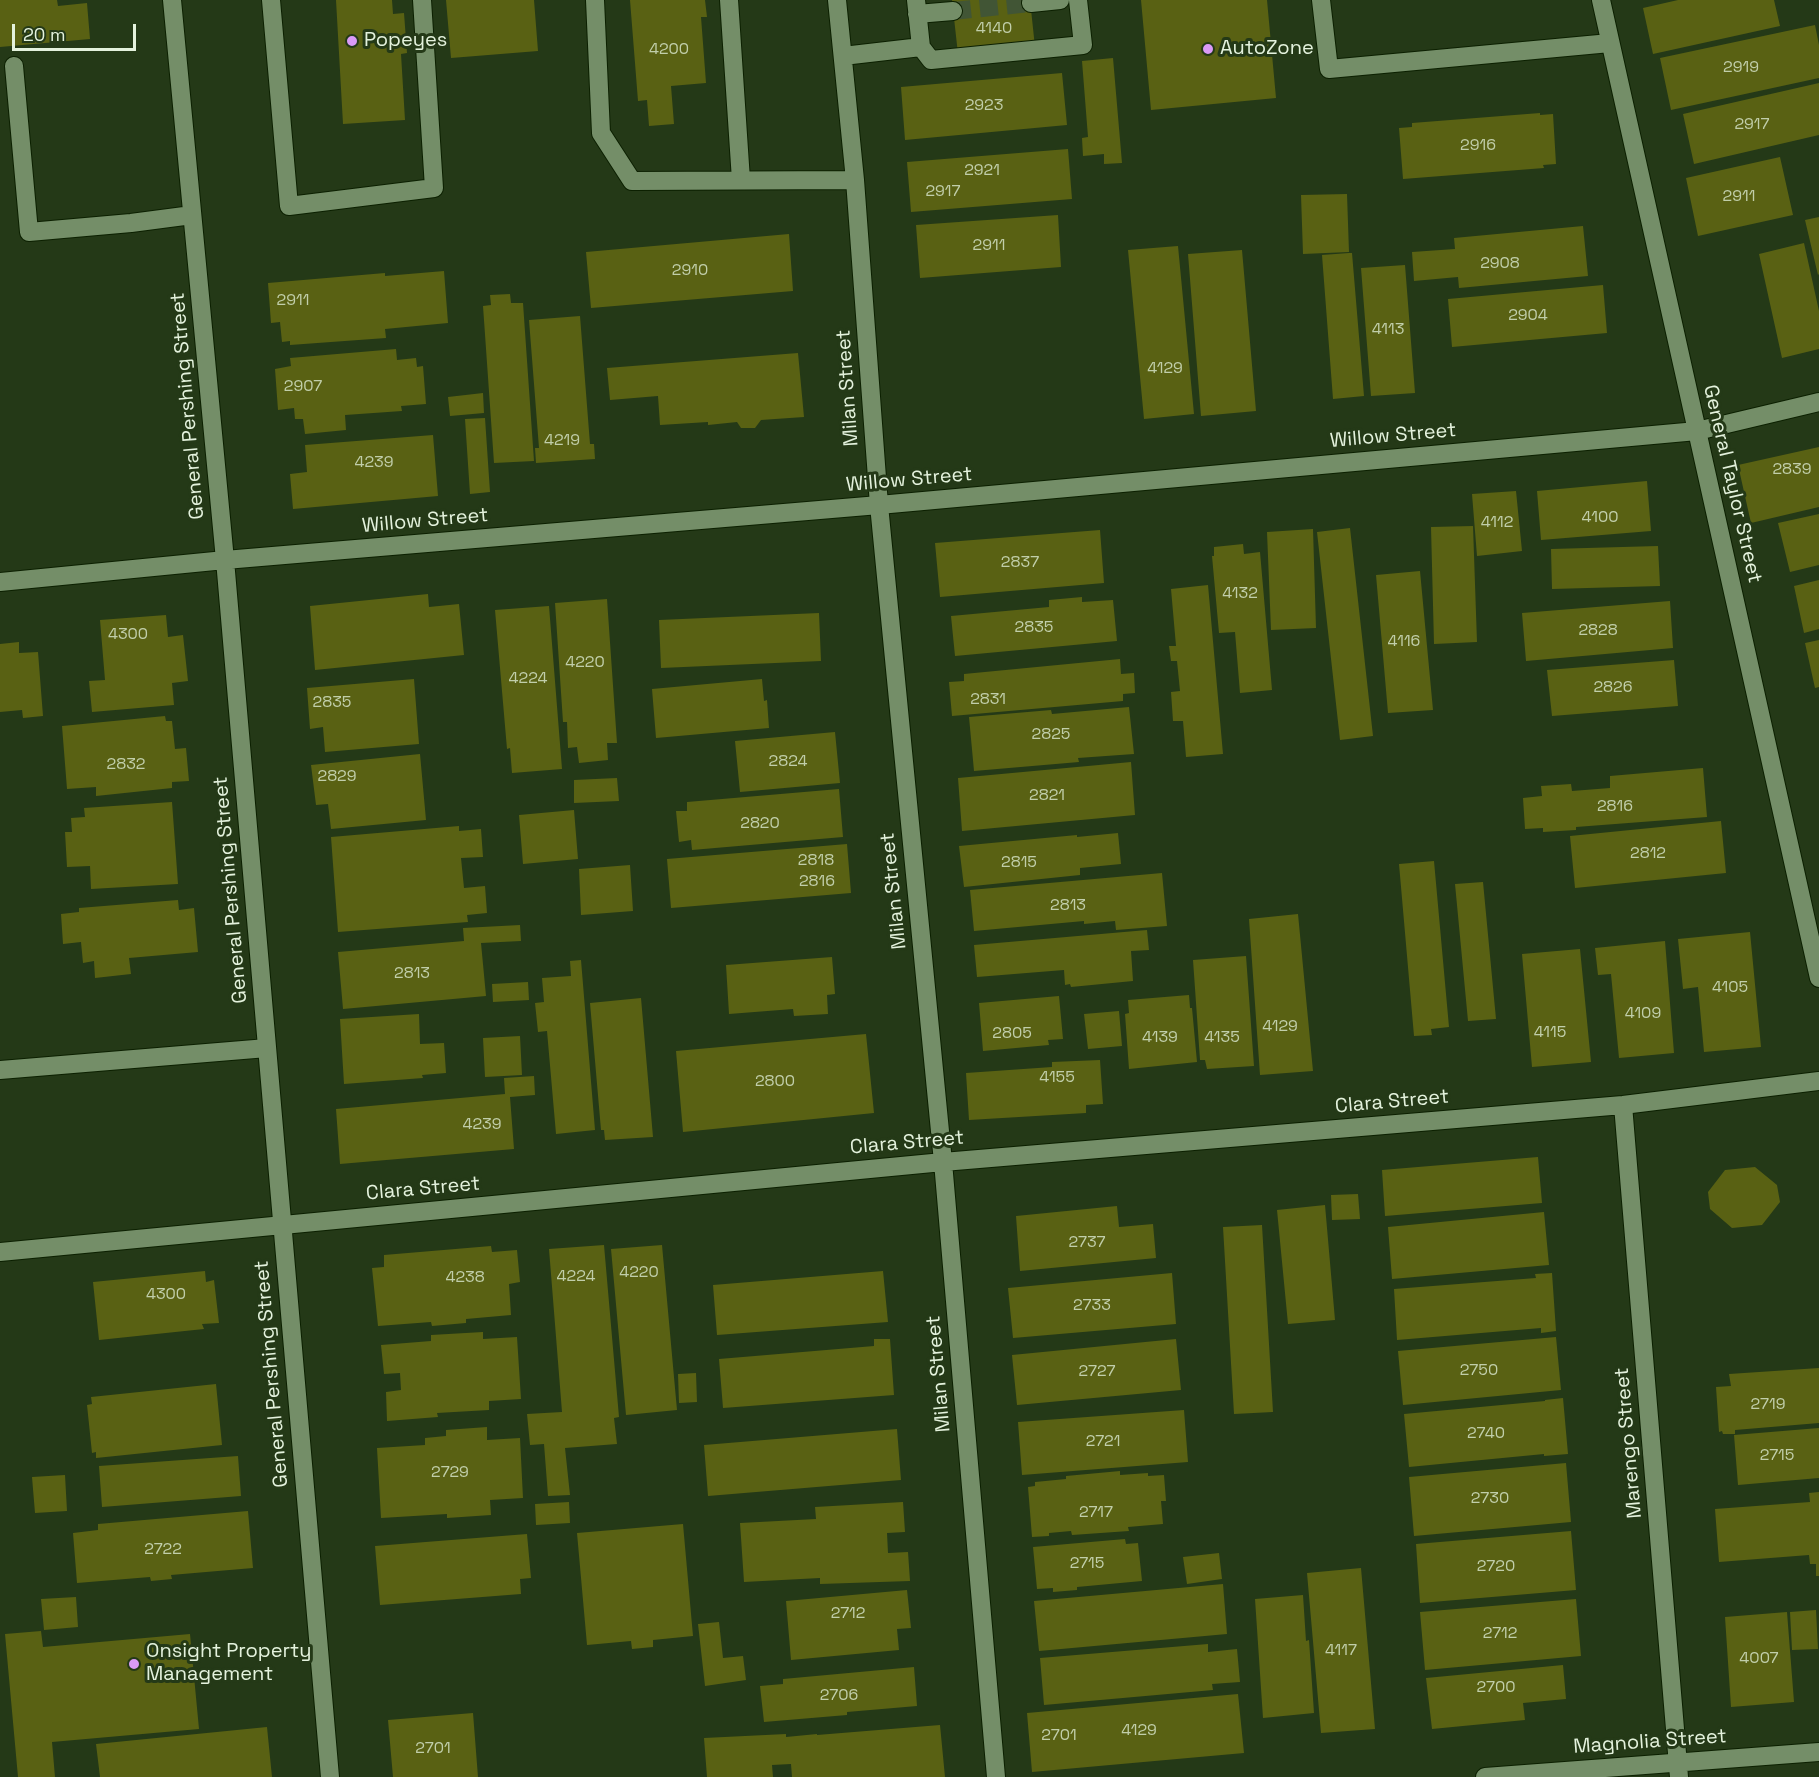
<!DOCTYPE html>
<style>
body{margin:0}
#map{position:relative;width:1819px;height:1777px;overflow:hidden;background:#243917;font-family:"Space Grotesk",sans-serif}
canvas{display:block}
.scale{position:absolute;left:12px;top:24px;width:124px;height:27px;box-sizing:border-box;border:3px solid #e4f2dd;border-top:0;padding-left:8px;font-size:18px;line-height:21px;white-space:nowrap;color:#e4f2dd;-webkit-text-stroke:4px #243917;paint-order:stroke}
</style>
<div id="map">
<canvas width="1819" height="1777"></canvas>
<div class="scale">20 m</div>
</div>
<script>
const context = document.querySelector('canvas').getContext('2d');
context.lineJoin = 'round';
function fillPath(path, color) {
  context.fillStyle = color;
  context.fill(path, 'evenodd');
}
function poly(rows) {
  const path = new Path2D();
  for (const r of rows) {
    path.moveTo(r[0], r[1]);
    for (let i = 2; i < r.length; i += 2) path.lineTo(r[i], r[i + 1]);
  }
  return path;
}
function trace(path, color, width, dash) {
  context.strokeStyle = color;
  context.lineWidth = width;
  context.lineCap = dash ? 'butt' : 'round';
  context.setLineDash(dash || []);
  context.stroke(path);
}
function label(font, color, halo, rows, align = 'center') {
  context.font = font + ' "Space Grotesk",sans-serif';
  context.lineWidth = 6;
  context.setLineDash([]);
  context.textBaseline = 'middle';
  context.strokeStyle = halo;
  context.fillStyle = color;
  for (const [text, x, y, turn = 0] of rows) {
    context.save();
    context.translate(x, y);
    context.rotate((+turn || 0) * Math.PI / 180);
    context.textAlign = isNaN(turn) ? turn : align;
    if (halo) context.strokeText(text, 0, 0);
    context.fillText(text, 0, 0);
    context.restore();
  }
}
fillPath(poly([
 [0,0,57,0,58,6,87,3,90,39,0,47],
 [336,0,392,0,393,14,404,13,407,53,401,54,405,120,343,124],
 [446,0,534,0,538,51,451,58],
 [630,0,705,0,707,17,701,17,706,83,671,86,674,124,649,126,647,100,638,101],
 [952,0,1030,0,1035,47,958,54],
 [1141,0,1267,0,1276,98,1151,110],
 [1678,0,1774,0,1780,26,1653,54,1643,8],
 [1815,25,1819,45,1819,78,1671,110,1660,58],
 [1113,58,1122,163,1104,164,1104,154,1083,156,1082,138,1088,137,1082,61],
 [1062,73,1067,125,905,140,901,87],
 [1819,83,1819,135,1694,164,1683,114],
 [1540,113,1540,115,1553,114,1556,164,1543,165,1544,168,1403,179,1399,128,1412,127,1412,123],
 [1068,149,1072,199,911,212,907,162],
 [1780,157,1793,215,1698,236,1686,178],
 [1347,194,1349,252,1303,254,1301,195],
 [1058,215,1061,267,920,278,916,225],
 [1819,217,1819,274,1818,275,1805,220],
 [1583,226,1588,276,1459,288,1458,277,1414,281,1412,252,1455,249,1454,238],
 [789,234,793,291,591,308,586,252],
 [1804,243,1819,311,1819,349,1782,358,1759,254],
 [1178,246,1194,414,1144,419,1128,250],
 [1242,250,1256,411,1201,416,1188,254],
 [1349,253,1352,253,1364,396,1333,399,1322,255],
 [1405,265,1415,393,1371,396,1361,268],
 [444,271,448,323,385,329,386,338,290,345,290,341,282,342,280,322,271,323,268,283,385,273,385,276],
 [1603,285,1607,333,1452,347,1448,299],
 [510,294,511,303,523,303,534,461,494,463,483,306,491,305,490,295],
 [580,316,590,444,594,444,595,459,536,463,535,448,539,448,529,320],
 [396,349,397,360,416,358,417,367,423,366,426,404,401,406,402,411,345,415,346,430,305,434,303,419,295,419,294,408,278,410,275,369,291,366,290,358],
 [798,353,804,417,761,420,755,428,741,428,737,422,708,425,708,422,660,425,658,396,610,400,607,368],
 [483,393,484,413,450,416,448,397],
 [485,418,490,492,470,494,465,419],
 [433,435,438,496,293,509,290,474,307,472,305,445],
 [1819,447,1819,507,1751,523,1738,465],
 [1647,481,1651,531,1541,540,1537,491],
 [1516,491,1522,551,1477,556,1472,494],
 [1819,514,1819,565,1790,572,1778,523],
 [1473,526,1477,642,1434,644,1431,527],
 [1350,528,1373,736,1340,740,1317,532],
 [1313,529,1316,628,1271,630,1267,532],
 [1100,530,1104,583,940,597,935,543],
 [1243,544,1244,554,1260,552,1272,690,1240,693,1235,632,1219,633,1212,556,1214,556,1214,547],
 [1658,546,1660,586,1552,589,1551,549],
 [1420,571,1433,710,1388,713,1376,575],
 [1819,580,1819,629,1804,633,1794,586],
 [1208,585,1223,754,1186,757,1183,721,1173,721,1171,692,1180,691,1177,661,1171,661,1169,646,1176,646,1171,589],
 [428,594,429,607,459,604,464,655,315,670,310,606],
 [1082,597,1082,602,1113,600,1117,641,955,656,951,616,1049,607,1049,600],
 [607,599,617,743,607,743,608,760,579,763,577,747,568,748,567,722,563,722,555,603],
 [1670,601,1673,648,1526,661,1522,613],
 [549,606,562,769,512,773,510,748,507,749,495,610],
 [819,613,821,661,661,668,659,620],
 [166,615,168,637,183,635,188,681,172,683,174,705,92,712,89,681,105,680,100,620],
 [1819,640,1819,687,1815,688,1805,643],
 [19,642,19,653,38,652,43,716,23,718,22,710,0,712,0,644],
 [1120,659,1121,674,1134,673,1135,693,1123,694,1123,701,952,716,949,682,964,681,964,674],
 [1674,660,1678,706,1552,716,1547,670],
 [414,679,419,744,325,752,323,727,310,729,307,688],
 [762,679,764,701,767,700,769,728,656,738,652,689],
 [1129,707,1134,754,1078,758,1079,762,974,771,969,717,1051,710,1052,714],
 [165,716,166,721,172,721,175,749,186,748,189,781,172,782,172,788,96,796,96,787,67,789,62,726],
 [835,732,840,783,740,792,735,741],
 [420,754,426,820,331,829,328,804,316,805,311,765],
 [1131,762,1135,815,962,831,958,778],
 [1703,768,1707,817,1576,827,1576,830,1543,832,1543,828,1525,829,1523,798,1542,796,1541,786,1571,784,1572,791,1610,788,1610,776],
 [617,778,619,801,574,803,574,780],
 [839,789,843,837,692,850,691,840,679,842,676,811,687,811,687,802],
 [172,802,178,884,91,889,90,866,67,867,65,832,72,832,71,818,85,817,84,808],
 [574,810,578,859,523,864,519,815],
 [1721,821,1726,873,1575,888,1570,836],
 [459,826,459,831,481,829,483,857,461,858,464,888,485,886,487,913,467,915,468,922,338,932,331,837],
 [1118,833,1121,864,1080,868,1080,875,964,887,959,846,1077,835,1077,837],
 [847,844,851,893,671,908,667,859],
 [1434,861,1449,1027,1431,1029,1432,1035,1414,1036,1399,864],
 [630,865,633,911,581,915,579,869],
 [1162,873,1167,926,1116,930,1115,921,1084,924,1084,921,974,931,970,890],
 [1483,882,1496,1019,1468,1021,1455,884],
 [178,900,179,910,194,908,198,952,129,958,131,974,95,978,94,961,83,963,81,942,63,944,61,914,79,912,79,908],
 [1298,914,1313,1071,1260,1075,1249,919],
 [520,925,521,941,481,943,486,996,343,1009,338,952,464,941,463,928],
 [1147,930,1149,950,1131,951,1133,981,1071,987,1070,984,1065,985,1064,970,977,977,974,945],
 [1750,932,1761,1047,1704,1052,1698,987,1683,989,1678,939],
 [1665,941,1674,1053,1619,1058,1611,974,1598,975,1595,948],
 [1580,949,1591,1062,1532,1067,1522,954],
 [1246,956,1254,1066,1207,1069,1205,1060,1200,1060,1193,960],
 [832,957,835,994,827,995,828,1014,794,1016,793,1009,729,1014,726,965],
 [581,960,595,1130,556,1134,547,1031,538,1032,535,1003,544,1002,542,978,571,976,570,961],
 [528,982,529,1000,493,1002,492,984],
 [1189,995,1190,1008,1192,1008,1197,1062,1129,1069,1125,1014,1129,1013,1128,1000],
 [1059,996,1063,1039,1048,1040,1049,1045,983,1051,979,1003],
 [641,998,653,1137,605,1140,604,1130,601,1130,590,1003],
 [1119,1011,1122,1046,1088,1049,1084,1014],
 [419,1014,420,1044,444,1043,446,1073,422,1075,423,1078,344,1084,340,1019],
 [866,1034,874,1113,683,1132,676,1051],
 [520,1036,522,1075,485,1077,483,1038],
 [1100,1060,1103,1104,1086,1105,1086,1113,969,1120,966,1073,1052,1067,1052,1062],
 [534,1076,535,1095,510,1097,514,1149,340,1164,336,1109,505,1094,504,1078],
 [1538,1157,1542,1203,1385,1216,1382,1170],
 [1755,1167,1777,1185,1780,1202,1762,1225,1732,1228,1710,1209,1708,1192,1725,1170],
 [1358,1194,1360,1219,1332,1220,1331,1195],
 [1325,1205,1335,1320,1288,1324,1277,1210],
 [1117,1206,1119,1227,1153,1224,1156,1258,1020,1271,1016,1216],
 [1544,1212,1549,1265,1392,1279,1388,1227],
 [1262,1225,1273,1412,1234,1414,1223,1227],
 [604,1245,619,1417,614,1418,617,1444,565,1448,570,1495,548,1496,544,1444,530,1445,527,1414,562,1412,549,1249],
 [662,1245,677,1410,626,1415,611,1249],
 [491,1246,492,1252,517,1250,520,1282,509,1284,511,1315,466,1319,466,1323,432,1326,431,1322,378,1326,372,1268,384,1267,384,1255],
 [205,1271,206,1282,214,1280,219,1323,202,1324,204,1329,99,1340,93,1282],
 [883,1271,888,1322,717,1335,713,1285],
 [1172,1273,1176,1324,1013,1338,1008,1288],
 [1552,1273,1556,1331,1541,1333,1541,1328,1397,1340,1394,1289,1536,1278,1535,1274],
 [483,1332,483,1339,517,1337,521,1399,489,1401,489,1410,437,1413,438,1417,387,1421,386,1392,401,1390,400,1373,384,1374,381,1345,431,1341,431,1335],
 [1556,1337,1561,1390,1403,1405,1398,1351],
 [874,1339,890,1339,894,1395,723,1408,719,1359,874,1346],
 [1176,1339,1181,1390,1017,1405,1012,1355],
 [1819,1368,1819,1423,1735,1430,1735,1434,1723,1434,1722,1431,1719,1432,1716,1387,1731,1386,1729,1374],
 [696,1373,697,1402,679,1403,678,1374],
 [216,1384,222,1445,96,1458,96,1452,92,1453,87,1405,92,1404,91,1397],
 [1563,1398,1568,1454,1544,1456,1544,1454,1409,1467,1404,1414,1545,1401,1545,1400],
 [1184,1410,1188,1462,1022,1475,1018,1422],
 [487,1427,487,1440,520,1438,523,1498,490,1500,491,1515,447,1518,447,1514,381,1518,377,1448,425,1445,425,1438,446,1436,446,1430],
 [1819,1428,1819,1478,1738,1485,1734,1435],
 [897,1429,901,1480,708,1496,704,1445],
 [238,1456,241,1496,102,1507,99,1466],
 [1566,1463,1571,1522,1414,1536,1409,1477],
 [1120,1471,1120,1475,1148,1473,1148,1476,1164,1475,1166,1501,1161,1501,1163,1524,1128,1527,1129,1531,1072,1535,1071,1531,1049,1533,1049,1536,1032,1537,1028,1487,1035,1486,1035,1482,1066,1479,1066,1476],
 [65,1475,67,1511,35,1513,32,1477],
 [1819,1492,1819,1576,1816,1576,1816,1564,1810,1564,1809,1555,1719,1562,1715,1509,1810,1502,1809,1493],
 [569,1502,570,1523,536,1525,535,1504],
 [903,1502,905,1532,887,1533,888,1553,908,1552,910,1581,820,1584,820,1578,744,1582,740,1523,816,1519,815,1507],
 [248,1511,253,1568,171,1575,172,1579,151,1581,150,1577,77,1583,73,1533,98,1530,98,1524],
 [683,1524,693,1636,653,1640,653,1647,632,1649,631,1641,587,1645,577,1533],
 [1571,1531,1576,1590,1420,1603,1416,1544],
 [527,1534,531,1578,520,1579,521,1594,380,1605,375,1546],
 [1125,1539,1126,1544,1138,1543,1142,1581,1077,1587,1077,1590,1053,1592,1053,1588,1037,1589,1033,1547],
 [1219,1553,1222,1579,1187,1584,1183,1557],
 [1361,1568,1375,1729,1321,1733,1307,1573],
 [1223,1584,1227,1634,1039,1651,1034,1601],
 [907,1590,911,1628,897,1629,899,1650,791,1660,786,1601],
 [1303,1595,1306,1641,1309,1640,1314,1713,1263,1718,1255,1599],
 [76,1597,78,1627,44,1630,41,1599],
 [1576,1599,1581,1656,1425,1670,1420,1612],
 [1816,1610,1818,1649,1792,1650,1790,1612],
 [1787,1612,1794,1702,1731,1707,1725,1617],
 [719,1622,723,1658,743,1656,746,1680,705,1686,698,1624],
 [41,1631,43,1647,190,1634,199,1729,52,1742,55,1777,18,1777,5,1634],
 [1208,1644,1208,1652,1237,1649,1240,1682,1212,1684,1213,1690,1044,1705,1040,1658],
 [1563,1665,1566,1699,1523,1703,1525,1720,1432,1729,1426,1678],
 [914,1667,917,1706,847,1712,847,1715,764,1722,760,1686,783,1684,783,1679],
 [1238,1694,1244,1753,1032,1772,1027,1713],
 [473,1713,478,1777,393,1777,388,1720],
 [940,1725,945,1777,792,1777,791,1764,772,1765,773,1777,707,1777,704,1738,786,1734,786,1737,817,1734,817,1735],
 [267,1727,272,1777,100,1777,96,1744]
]), '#596113');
trace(poly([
 [953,11,1031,3]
]), '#415535', 18, [18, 9]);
const minor = poly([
 [172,0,225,560,330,1777],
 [271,0,289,206,434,188,422,0],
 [595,0,601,133,632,181,855,180],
 [729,0,741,180],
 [837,0,855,180,879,505,943,1162,996,1777],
 [916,0,921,47,931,60,1083,45,1078,0],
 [1321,0,1329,69,1610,43],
 [1601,0,1819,978],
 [1031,3,1060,0],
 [917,14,953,11],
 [843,56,921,47],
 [14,66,29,232,131,223,192,215],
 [0,582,225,560,879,505,1697,431,1819,402],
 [0,1070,267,1048],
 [1623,1105,1679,1777],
 [0,1252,943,1162,1623,1105,1819,1081],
 [1485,1777,1819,1752]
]);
trace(minor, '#0c2001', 20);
trace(minor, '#748e68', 18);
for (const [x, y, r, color] of [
 [352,41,6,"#da9af6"],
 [1208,49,6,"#da9af6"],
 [134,1664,6,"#da9af6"]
]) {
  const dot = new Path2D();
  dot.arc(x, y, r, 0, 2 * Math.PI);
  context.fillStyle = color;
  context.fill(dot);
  trace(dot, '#243917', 2);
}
label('16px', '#c1ceaa', null, [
 ["4140",994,29],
 ["4200",669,50],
 ["2919",1741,68],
 ["2923",984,106],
 ["2917",1752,125],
 ["2916",1478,146],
 ["2921",982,171],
 ["2917",943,192],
 ["2911",1739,197],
 ["2911",989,246],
 ["2908",1500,264],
 ["2910",690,271],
 ["2911",293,301],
 ["2904",1528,316],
 ["4113",1388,330],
 ["4129",1165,369],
 ["2907",303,387],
 ["4219",562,441],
 ["4239",374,463],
 ["2839",1792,470],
 ["4100",1600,518],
 ["4112",1497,523],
 ["2837",1020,563],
 ["4132",1240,594],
 ["2835",1034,628],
 ["2828",1598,631],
 ["4300",128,635],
 ["4116",1404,642],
 ["4220",585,663],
 ["4224",528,679],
 ["2826",1613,688],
 ["2831",988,700],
 ["2835",332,703],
 ["2825",1051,735],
 ["2824",788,762],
 ["2832",126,765],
 ["2829",337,777],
 ["2821",1047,796],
 ["2816",1615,807],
 ["2820",760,824],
 ["2812",1648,854],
 ["2818",816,861],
 ["2815",1019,863],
 ["2816",817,882],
 ["2813",1068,906],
 ["2813",412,974],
 ["4105",1730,988],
 ["4109",1643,1014],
 ["4129",1280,1027],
 ["4115",1550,1033],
 ["2805",1012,1034],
 ["4139",1160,1038],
 ["4135",1222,1038],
 ["4155",1057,1078],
 ["2800",775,1082],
 ["4239",482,1125],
 ["2737",1087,1243],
 ["4220",639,1273],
 ["4224",576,1277],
 ["4238",465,1278],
 ["4300",166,1295],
 ["2733",1092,1306],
 ["2750",1479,1371],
 ["2727",1097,1372],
 ["2719",1768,1405],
 ["2740",1486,1434],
 ["2721",1103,1442],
 ["2715",1777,1456],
 ["2729",450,1473],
 ["2730",1490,1499],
 ["2717",1096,1513],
 ["2722",163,1550],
 ["2715",1087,1564],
 ["2720",1496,1567],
 ["2712",848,1614],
 ["2712",1500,1634],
 ["4117",1341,1651],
 ["4007",1759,1659],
 ["2700",1496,1688],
 ["2706",839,1696],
 ["4129",1139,1731],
 ["2701",1059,1736],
 ["2701",433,1749]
]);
label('20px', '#e4f2dd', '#243917', [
 ["Popeyes",364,41],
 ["AutoZone",1220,49],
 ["Onsight Property",146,1652],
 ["Management",146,1675]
], 'left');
label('20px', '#e4f2dd', '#243917', [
 ["Milan Street",848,388,-94],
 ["General Pershing Street",188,406,-95],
 ["Willow Street",1393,436,-5],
 ["Willow Street",909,480,-5],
 ["General Taylor Street",1732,484,77],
 ["Willow Street",425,521,-5],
 ["General Pershing Street",231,890,-95],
 ["Milan Street",894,891,-96],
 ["Clara Street",1392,1102,-5],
 ["Clara Street",907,1143,-5],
 ["Clara Street",423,1189,-5],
 ["General Pershing Street",272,1374,-95],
 ["Milan Street",939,1374,-95],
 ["Marengo Street",1629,1443,-95],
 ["Magnolia Street",1650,1742,-4]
]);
</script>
